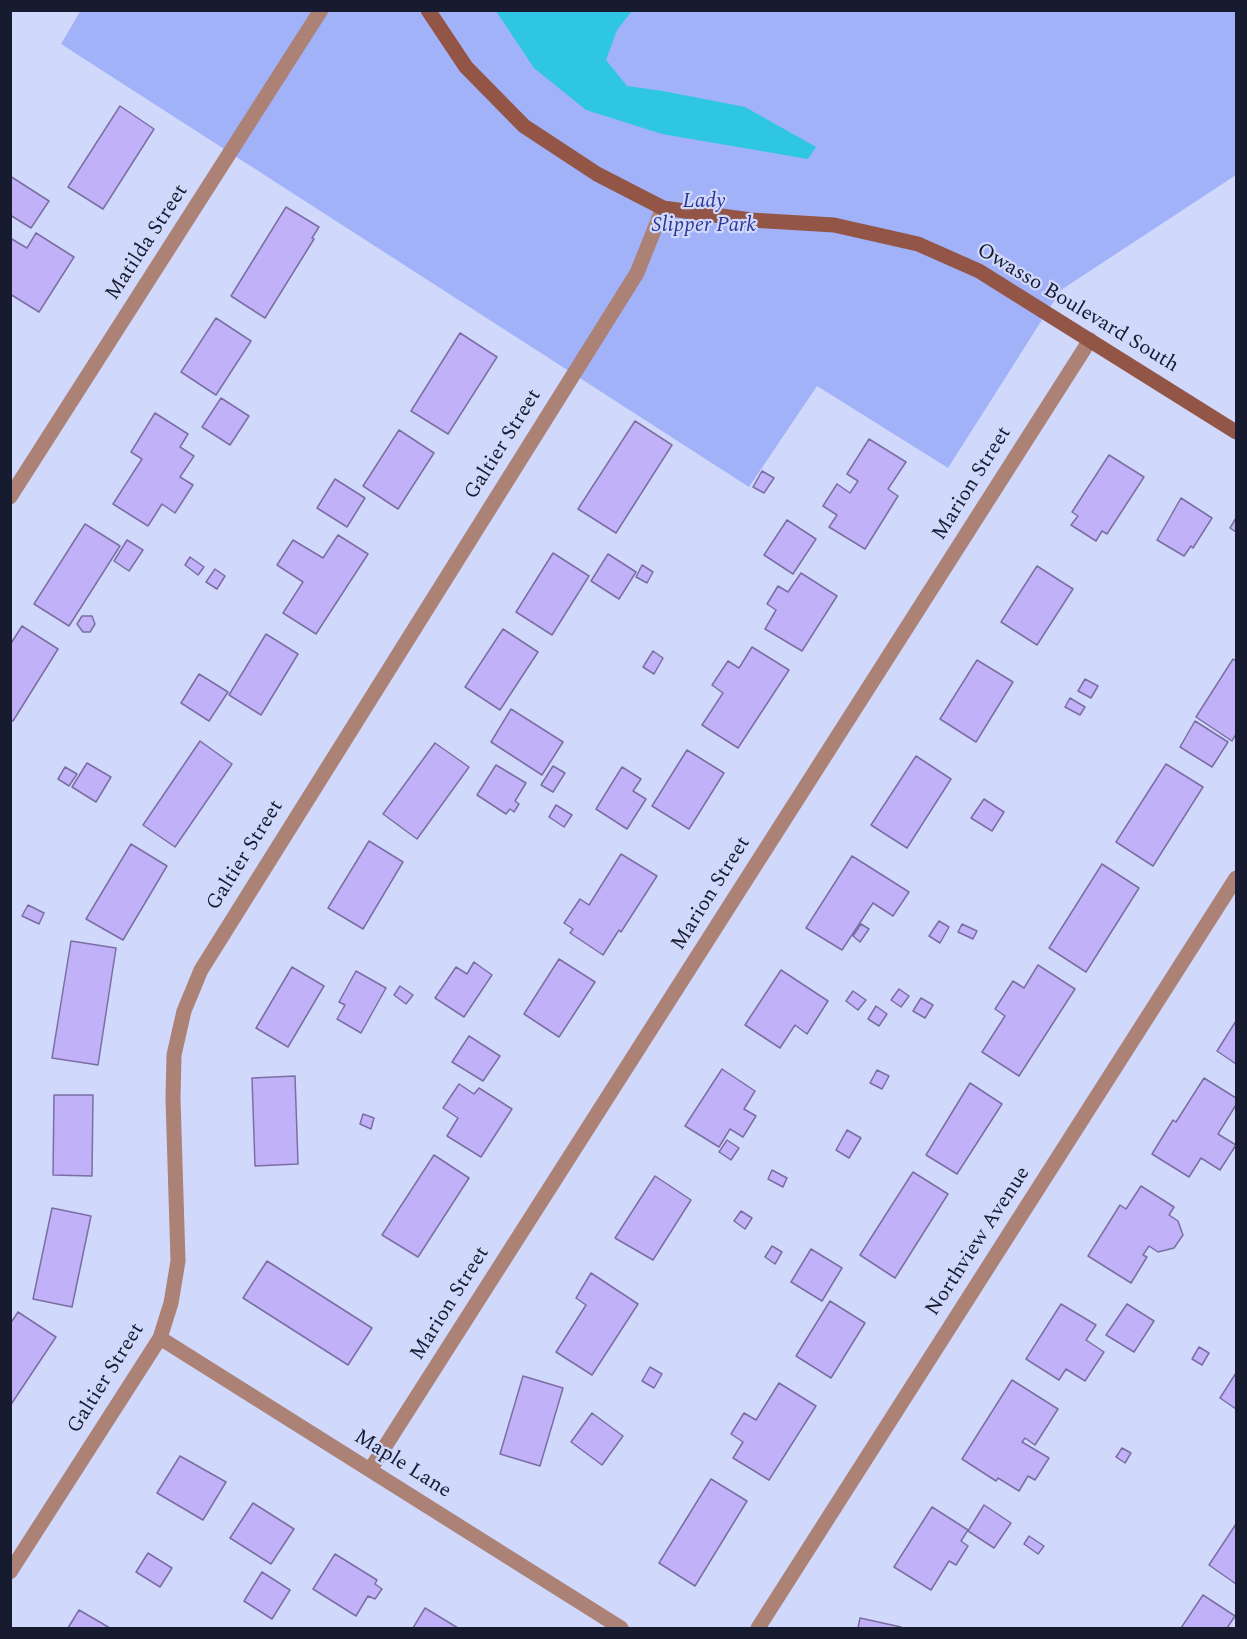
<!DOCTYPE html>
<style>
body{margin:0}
#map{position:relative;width:1247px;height:1639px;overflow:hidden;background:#d0d9fc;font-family:Spectral,serif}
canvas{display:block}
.frame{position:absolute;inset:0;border:12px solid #171b2f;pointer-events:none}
</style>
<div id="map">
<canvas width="1247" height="1639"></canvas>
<div class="frame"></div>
</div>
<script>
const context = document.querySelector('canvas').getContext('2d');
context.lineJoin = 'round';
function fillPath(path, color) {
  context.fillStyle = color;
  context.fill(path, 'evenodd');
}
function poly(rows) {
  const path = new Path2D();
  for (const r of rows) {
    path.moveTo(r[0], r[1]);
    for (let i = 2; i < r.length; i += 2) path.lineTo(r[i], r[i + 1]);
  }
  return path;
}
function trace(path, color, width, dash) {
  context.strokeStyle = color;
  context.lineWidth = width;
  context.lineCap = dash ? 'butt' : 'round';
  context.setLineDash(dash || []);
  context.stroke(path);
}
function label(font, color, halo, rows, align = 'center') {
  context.font = font + ' Spectral,serif';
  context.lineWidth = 4.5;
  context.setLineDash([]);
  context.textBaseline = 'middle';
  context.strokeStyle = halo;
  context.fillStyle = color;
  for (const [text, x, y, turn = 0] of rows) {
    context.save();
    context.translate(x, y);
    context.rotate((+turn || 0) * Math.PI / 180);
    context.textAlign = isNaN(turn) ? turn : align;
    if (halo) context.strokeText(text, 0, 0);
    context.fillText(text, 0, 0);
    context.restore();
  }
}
fillPath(poly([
 [81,10,1236,11,1236,175,1061,290,948,468,817,386,749,487,61,44]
]), '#a2b2f9');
fillPath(poly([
 [496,11,632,11,617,30,606,60,627,86,663,91,745,107,816,147,808,159,662,134,586,110,534,68]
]), '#2fc6e3');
const building = poly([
 [120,106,154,129,103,209,68,187,120,106],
 [10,176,49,201,31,228,10,215,10,176],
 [286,207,319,227,312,238,314,239,265,318,231,296,286,207],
 [36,233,74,257,39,312,10,294,10,238,27,248,36,233],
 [216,318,251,341,216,395,181,372,216,318],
 [460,333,497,357,448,434,411,411,460,333],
 [221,398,249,416,230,445,202,427,221,398],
 [155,413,188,434,180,447,194,456,180,477,193,485,175,513,162,504,148,526,113,504,142,459,131,452,155,413],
 [635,421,672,445,616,533,578,509,635,421],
 [399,430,434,453,398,509,363,486,399,430],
 [869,439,906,462,888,489,898,496,865,549,829,527,837,515,823,506,837,484,850,493,858,481,847,474,869,439],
 [1109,455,1144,477,1107,534,1102,531,1096,541,1071,525,1078,516,1072,512,1109,455],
 [762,471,774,478,764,493,753,487,762,471],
 [335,479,365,498,347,527,317,508,335,479],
 [1181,498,1212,518,1193,548,1191,546,1184,556,1157,540,1181,498],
 [1236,518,1236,532,1230,528,1236,518],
 [787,520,816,539,793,574,764,555,787,520],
 [85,524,120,546,69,626,34,604,85,524],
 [338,535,368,554,316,634,283,613,303,582,277,565,293,540,323,558,338,535],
 [127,540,143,550,129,571,114,561,127,540],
 [553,553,589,576,552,635,516,612,553,553],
 [608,554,636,572,619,599,591,581,608,554],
 [190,557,204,567,198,575,185,565,190,557],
 [642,565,653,572,647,583,636,577,642,565],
 [1037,566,1073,589,1037,645,1001,622,1037,566],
 [215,569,225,576,217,589,206,582,215,569],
 [801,573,837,596,802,651,765,629,776,610,767,604,778,586,788,592,801,573],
 [82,616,92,616,95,624,90,632,83,632,77,624,82,616],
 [22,626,58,649,13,721,10,719,10,645,22,626],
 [503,629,538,652,500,710,465,687,503,629],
 [266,634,298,654,261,715,229,695,266,634],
 [752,647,789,670,738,748,702,725,723,693,712,685,728,661,739,668,752,647],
 [653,651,663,658,654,674,643,667,653,651],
 [1233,659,1236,661,1236,734,1232,741,1196,717,1233,659],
 [977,660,1013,682,976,742,940,719,977,660],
 [199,674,228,692,209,721,181,703,199,674],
 [1085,679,1098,686,1091,698,1078,691,1085,679],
 [1070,698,1085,707,1080,715,1065,707,1070,698],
 [511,709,563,742,542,775,491,742,511,709],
 [1195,721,1228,742,1212,767,1180,747,1195,721],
 [200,741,232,764,175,847,143,825,200,741],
 [435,743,469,767,417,839,383,814,435,743],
 [687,750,724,773,689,829,652,806,687,750],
 [916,756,951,779,907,848,871,825,916,756],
 [87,763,111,777,96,802,72,787,87,763],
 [1166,764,1203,787,1153,866,1116,842,1166,764],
 [496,765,526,783,515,801,519,804,514,812,510,809,506,814,477,795,496,765],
 [553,766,565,773,553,792,541,785,553,766],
 [65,767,77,774,69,786,58,779,65,767],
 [622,767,641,779,633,791,646,799,627,829,596,809,622,767],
 [984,799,1004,812,992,831,971,818,984,799],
 [556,805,572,815,564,827,549,817,556,805],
 [369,841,403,862,363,929,328,908,369,841],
 [131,844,167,866,123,940,86,919,131,844],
 [621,854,657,876,621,932,619,930,603,955,570,933,573,929,564,923,580,899,589,905,621,854],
 [852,856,909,892,893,916,873,903,842,950,806,928,852,856],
 [1102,864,1139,888,1086,972,1049,948,1102,864],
 [28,905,44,913,39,924,22,916,28,905],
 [939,921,949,927,940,943,929,936,939,921],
 [861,924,869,929,860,942,853,936,861,924],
 [962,924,977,931,973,939,958,932,962,924],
 [71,941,116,948,98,1065,52,1058,71,941],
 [559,959,595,982,559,1037,524,1014,559,959],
 [474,962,492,975,464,1017,435,998,456,967,467,974,474,962],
 [1038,965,1075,989,1019,1076,982,1052,1005,1016,995,1009,1013,981,1024,988,1038,965],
 [292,967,324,986,288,1047,256,1028,292,967],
 [781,970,828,1001,807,1034,795,1025,780,1048,745,1025,781,970],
 [356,971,386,988,361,1033,337,1019,345,1005,339,1002,356,971],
 [400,986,413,995,406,1004,394,995,400,986],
 [899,989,909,996,901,1007,891,1000,899,989],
 [853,991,866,1000,858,1010,846,1001,853,991],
 [921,998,933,1005,925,1018,913,1011,921,998],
 [876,1006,887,1014,879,1026,868,1019,876,1006],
 [1236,1021,1236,1064,1217,1051,1236,1021],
 [469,1036,500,1056,483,1081,452,1062,469,1036],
 [722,1069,755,1091,744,1109,756,1116,743,1137,730,1129,719,1147,685,1126,722,1069],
 [877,1070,889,1076,882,1089,870,1083,877,1070],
 [295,1076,298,1164,255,1166,252,1078,295,1076],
 [1204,1078,1236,1098,1236,1105,1218,1134,1236,1145,1220,1170,1201,1158,1189,1177,1152,1154,1173,1120,1176,1122,1204,1078],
 [970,1083,1002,1104,957,1174,926,1155,970,1083],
 [459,1084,474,1094,479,1088,512,1109,481,1157,447,1136,458,1118,443,1108,459,1084],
 [54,1095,93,1095,92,1176,53,1175,54,1095],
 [363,1114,374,1118,371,1129,360,1124,363,1114],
 [847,1130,861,1138,849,1158,836,1150,847,1130],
 [727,1140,739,1148,731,1160,719,1152,727,1140],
 [434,1155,469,1178,418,1257,382,1235,434,1155],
 [772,1170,787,1178,783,1187,768,1179,772,1170],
 [913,1172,948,1194,895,1278,860,1255,913,1172],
 [655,1176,691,1200,653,1260,615,1238,655,1176],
 [1141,1186,1174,1207,1169,1215,1178,1221,1183,1235,1174,1248,1158,1252,1149,1246,1143,1255,1147,1257,1131,1283,1088,1256,1120,1205,1126,1209,1141,1186],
 [52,1208,91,1216,72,1307,33,1299,52,1208],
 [741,1211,752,1218,745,1229,734,1221,741,1211],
 [772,1246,782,1252,775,1264,765,1257,772,1246],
 [811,1249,842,1268,822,1301,791,1282,811,1249],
 [267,1261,372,1328,348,1365,243,1298,267,1261],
 [591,1273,638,1304,592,1375,556,1352,586,1305,576,1298,591,1273],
 [830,1301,865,1323,831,1378,796,1356,830,1301],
 [1061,1304,1096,1325,1086,1340,1104,1352,1085,1381,1066,1369,1059,1380,1026,1359,1061,1304],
 [1127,1304,1154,1321,1134,1352,1106,1335,1127,1304],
 [18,1312,56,1337,10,1406,10,1324,18,1312],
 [1199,1347,1209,1353,1202,1365,1192,1359,1199,1347],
 [650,1367,662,1374,654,1388,642,1381,650,1367],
 [1236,1373,1236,1409,1220,1398,1236,1373],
 [523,1376,563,1388,540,1466,500,1454,523,1376],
 [1012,1380,1058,1409,1035,1445,1025,1438,1022,1442,1049,1458,1035,1480,1028,1476,1019,1491,998,1478,996,1481,962,1459,1012,1380],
 [779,1383,816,1406,769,1480,733,1458,743,1442,731,1434,744,1413,756,1420,779,1383],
 [592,1413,623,1436,602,1465,571,1442,592,1413],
 [1122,1448,1131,1453,1125,1463,1116,1457,1122,1448],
 [180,1456,226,1482,203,1520,157,1493,180,1456],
 [711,1479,747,1501,695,1586,659,1563,711,1479],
 [253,1503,294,1529,271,1564,230,1538,253,1503],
 [984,1505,1011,1523,994,1548,968,1531,984,1505],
 [932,1507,968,1530,961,1541,968,1546,956,1565,949,1561,931,1590,894,1567,932,1507],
 [1236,1524,1236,1584,1209,1565,1236,1524],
 [1029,1536,1044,1546,1038,1554,1024,1544,1029,1536],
 [148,1553,172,1568,160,1587,136,1572,148,1553],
 [335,1554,377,1580,375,1584,382,1589,375,1599,368,1596,356,1616,313,1589,335,1554],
 [262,1572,290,1590,272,1619,244,1601,262,1572],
 [1203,1595,1235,1616,1227,1628,1181,1628,1203,1595],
 [425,1608,458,1628,413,1628,425,1608],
 [79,1610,110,1628,68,1628,79,1610],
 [860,1618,901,1627,901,1628,858,1628,860,1618]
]);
fillPath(building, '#c0b1f8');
trace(building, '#7b6ea3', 1.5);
trace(poly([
 [10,497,321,10],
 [160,1338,621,1628],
 [370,1470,1090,340],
 [10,1572,160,1338,171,1303,178,1261,173,1098,174,1055,184,1011,201,970,637,273,663,208],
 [758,1628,1236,878]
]), '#ac8176', 15);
trace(poly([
 [428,10,466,67,524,126,597,174,663,208,751,220,834,225,918,244,979,271,1236,432]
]), '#925546', 15);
label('italic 21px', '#303696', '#d0d9fc', [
 ["Lady",704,203],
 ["Slipper Park",704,227]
]);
label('21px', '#171b2f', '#d0d9fc', [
 ["Matilda Street",148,243,-57],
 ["Owasso Boulevard South",1077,309,31],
 ["Galtier Street",504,445,-58],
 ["Marion Street",973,484,-58],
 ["Galtier Street",246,856,-58],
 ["Marion Street",712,894,-58],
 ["Northview Avenue",979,1242,-57],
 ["Marion Street",451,1304,-58],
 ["Galtier Street",107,1379,-58],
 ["Maple Lane",402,1465,32]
]);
</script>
